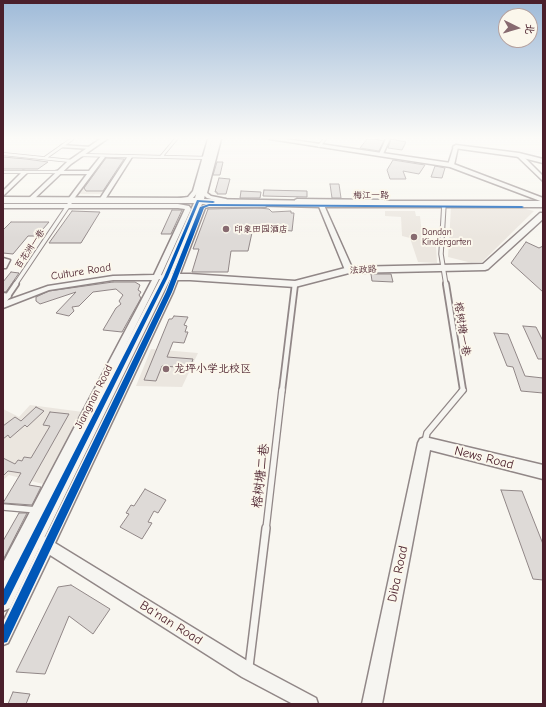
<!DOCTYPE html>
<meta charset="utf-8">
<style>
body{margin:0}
#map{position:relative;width:546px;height:707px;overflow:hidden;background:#f8f6f0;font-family:"Comic Neue","LXGW WenKai TC",sans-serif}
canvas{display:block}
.frame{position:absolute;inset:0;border:4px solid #4a1f2b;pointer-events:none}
.north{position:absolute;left:498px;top:8px;width:40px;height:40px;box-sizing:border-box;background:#fbf7ec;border:1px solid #b4a19f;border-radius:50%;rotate:95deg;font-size:11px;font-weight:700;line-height:16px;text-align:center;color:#4a1f2b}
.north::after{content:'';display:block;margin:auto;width:14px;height:18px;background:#876a70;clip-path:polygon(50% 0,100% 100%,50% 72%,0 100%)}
</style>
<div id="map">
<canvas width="546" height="707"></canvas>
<div class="frame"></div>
<div class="north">北</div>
</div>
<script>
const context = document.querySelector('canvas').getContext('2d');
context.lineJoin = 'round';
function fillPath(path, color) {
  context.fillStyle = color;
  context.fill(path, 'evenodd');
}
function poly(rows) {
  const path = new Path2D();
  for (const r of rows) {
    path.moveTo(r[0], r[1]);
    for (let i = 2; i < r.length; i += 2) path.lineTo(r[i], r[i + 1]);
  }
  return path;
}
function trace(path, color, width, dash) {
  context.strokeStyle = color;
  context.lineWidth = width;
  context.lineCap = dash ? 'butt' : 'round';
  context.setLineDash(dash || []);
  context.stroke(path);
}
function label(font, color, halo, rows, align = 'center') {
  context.font = font + ' "Comic Neue","LXGW WenKai TC",sans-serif';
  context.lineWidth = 4;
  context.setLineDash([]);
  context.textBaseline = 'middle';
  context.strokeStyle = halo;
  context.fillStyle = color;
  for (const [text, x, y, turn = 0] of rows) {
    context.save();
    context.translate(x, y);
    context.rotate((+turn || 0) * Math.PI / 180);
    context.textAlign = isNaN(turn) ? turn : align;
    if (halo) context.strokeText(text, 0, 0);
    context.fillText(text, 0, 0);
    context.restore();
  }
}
fillPath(poly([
 [106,157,128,157,103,194,78,194],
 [451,207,518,207,534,211,482,262,468,262,448,257],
 [385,211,415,211,416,216,420,216,423,244,436,245,437,263,418,262,410,238,402,236,401,217,385,216],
 [151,349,198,353,182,387,136,386],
 [30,405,83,412,43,484,9,475,3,480,3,409,19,417]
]), '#ebe6df');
const building = poly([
 [367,139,375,139,384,141,379,151,360,148,367,139],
 [391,139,406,142,402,150,388,148,391,139],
 [3,157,26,159,48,162,38,169,3,169,3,157],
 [106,158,124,159,103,191,86,191,84,188,106,158],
 [393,160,425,165,419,174,403,171,406,179,390,179,387,170,393,160],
 [217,162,223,162,220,175,213,175,217,162],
 [435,166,445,168,442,178,431,177,435,166],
 [219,178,230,179,226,194,217,194,217,192,215,192,219,178],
 [330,184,339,184,341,198,332,198,330,184],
 [264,190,307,191,307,197,263,196,264,190],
 [241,191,261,192,260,198,240,198,241,191],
 [259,208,269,209,272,212,291,211,291,213,294,213,292,231,281,230,281,228,253,228,248,251,231,251,228,272,192,272,199,249,193,249,208,209,259,208],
 [172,210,182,210,171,234,161,234,172,210],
 [72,211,100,212,81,243,49,243,72,211],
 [11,222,49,222,37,236,28,236,13,254,3,253,3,230,11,222],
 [526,242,539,248,543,246,543,292,511,263,526,242],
 [11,272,19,273,6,292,3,292,3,282,11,272],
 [371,274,391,274,393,282,372,281,371,274],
 [113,282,135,282,140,285,138,290,141,292,139,295,141,298,122,332,103,330,116,308,121,304,119,301,123,295,116,289,93,292,79,306,72,307,74,311,69,316,56,313,76,292,40,304,36,301,36,297,49,291,113,282],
 [174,316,188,317,184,325,187,326,185,332,188,332,184,343,173,342,167,357,193,359,190,368,162,366,156,381,144,380,169,319,172,319,174,316],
 [523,326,536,327,543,341,543,359,538,359,523,326],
 [494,333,508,334,525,376,543,378,543,393,521,391,513,367,507,366,494,333],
 [36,407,44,411,27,427,25,425,10,438,8,435,3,439,3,426,15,417,21,421,36,407],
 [50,412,69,414,29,485,41,487,32,505,3,503,21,473,8,471,3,476,3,458,15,464,18,460,22,461,24,457,31,458,50,426,43,425,50,412],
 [145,489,166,500,158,513,154,511,148,522,152,523,142,539,120,527,129,514,126,513,131,505,134,506,145,489],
 [501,490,522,491,543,544,543,580,533,579,501,490],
 [19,513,27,513,3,560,3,541,19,513],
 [71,585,110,609,93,634,69,616,45,674,16,672,58,587,71,585],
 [13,692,30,694,26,704,8,704,13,692]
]);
fillPath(building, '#dedad7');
trace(building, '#918787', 1);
const serviceFar4 = poly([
 [319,146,325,139],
 [3,154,71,161],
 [80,155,209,158],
 [161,157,176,139],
 [45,158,72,139],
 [3,172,58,172]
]);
const serviceFar3 = poly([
 [444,204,441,254,446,285],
 [15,285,70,203]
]);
const serviceFar2 = poly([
 [446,284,463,390,462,391],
 [3,303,16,284],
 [282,391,295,284]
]);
const serviceFar1 = poly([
 [425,442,427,433,463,390],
 [3,507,37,510],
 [266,529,282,390]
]);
const service = poly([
 [249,667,266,528]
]);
const minor = poly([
 [208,139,212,139,199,191,192,199,174,201,174,199,188,197,193,191,208,139],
 [217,139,221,139,207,193,211,196,226,199,227,200,224,202,207,198,201,193,217,139],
 [386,139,390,139,383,154,379,154,386,139],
 [62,145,91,147,93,148,91,149,60,147,62,145],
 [454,146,458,147,454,165,451,167,448,165,454,146],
 [517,154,521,154,543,176,543,181,517,156,517,154],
 [101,156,105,157,73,200,69,200,69,198,87,174,58,174,55,172,56,171,89,171,101,156],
 [128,156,132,157,104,201,100,201,99,200,128,156],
 [23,171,28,172,3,196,3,191,23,171],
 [297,199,384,200,384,202,382,203,323,203,353,270,352,272,346,272,345,270,318,204,319,203,295,202,295,200,297,199],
 [209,203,265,203,268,205,265,207,209,207,205,208,173,292,55,543,254,665,316,698,318,704,293,704,242,677,50,555,8,643,3,645,3,622,39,548,37,543,38,538,45,537,165,292,199,207,209,203],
 [3,204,178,204,189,206,191,209,161,275,166,277,165,279,159,279,8,582,3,584,3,563,152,280,113,280,49,290,3,308,3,302,48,286,113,276,154,275,185,209,178,208,3,208,3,204],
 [3,258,10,260,6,268,3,268,3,258],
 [3,293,10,294,11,296,10,298,3,299,3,293]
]);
const tertiary = poly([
 [100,139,107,139,71,164,32,201,28,201,28,199,67,162,100,139],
 [270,139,286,139,451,163,543,198,543,202,450,167,270,139],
 [456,145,519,153,543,159,543,163,519,157,454,148,453,147,456,145],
 [540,213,543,213,543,219,488,269,485,270,349,273,295,287,190,280,166,280,161,277,166,274,190,274,295,281,349,267,483,264,540,213],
 [425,437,543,465,543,479,430,450,382,704,362,704,418,443,420,439,425,437]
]);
const secondary = poly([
 [212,139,218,139,204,199,321,201,543,201,543,207,321,207,202,204,171,277,10,608,3,611,3,580,161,277,194,203,3,203,3,197,195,198,212,139]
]);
trace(serviceFar4, '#918787', 4);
trace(serviceFar3, '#918787', 5.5);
trace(serviceFar2, '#918787', 8);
trace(serviceFar1, '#918787', 8);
trace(service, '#918787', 10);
trace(minor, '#918787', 3);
trace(tertiary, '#918787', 3);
trace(secondary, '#918787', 3);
trace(serviceFar4, '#f6f5f1', 2.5);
trace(serviceFar3, '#f6f5f1', 3.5);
trace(serviceFar2, '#f6f5f1', 4.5);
trace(serviceFar1, '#f6f5f1', 5.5);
trace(service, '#f6f5f1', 7);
fillPath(minor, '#f6f5f1');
fillPath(tertiary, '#f6f5f1');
fillPath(secondary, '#f6f5f1');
fillPath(poly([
 [197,200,213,201,215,202,213,203,199,202,168,277,6,604,3,606,3,591,164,277,197,200],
 [209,204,522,206,524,207,522,208,209,206,204,208,172,292,7,642,3,643,3,627,166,292,200,207,209,204]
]), '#0057b8');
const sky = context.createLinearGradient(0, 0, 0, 238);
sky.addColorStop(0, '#9ebad8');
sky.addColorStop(0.58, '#fcfbf8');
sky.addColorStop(1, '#fcfbf800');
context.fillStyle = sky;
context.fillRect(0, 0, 546, 238);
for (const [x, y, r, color] of [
 [226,229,4,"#876a70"],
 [414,237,4,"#876a70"],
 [166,369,4,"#876a70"]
]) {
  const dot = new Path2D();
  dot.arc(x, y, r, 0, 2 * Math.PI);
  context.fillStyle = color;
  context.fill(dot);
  trace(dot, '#fbf7ec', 1.5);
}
label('9px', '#4a1f2b', '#fbf7ec', [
 ["梅江一路",371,195],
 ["百花洲一巷",30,249,-56],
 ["法政路",363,270,-3]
]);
label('9px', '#4a1f2b', '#fbf7ec', [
 ["印象田园酒店",234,229],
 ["Dandan",422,232],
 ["Kindergarten",422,242]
], 'left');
label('11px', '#4a1f2b', '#fbf7ec', [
 ["Culture Road",81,272,-9],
 ["榕树塘一巷",462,329,81],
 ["Jiangnan Road",94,397,-63]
]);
label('11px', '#4a1f2b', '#fbf7ec', [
 ["龙坪小学北校区",174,369]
], 'left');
label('13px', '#4a1f2b', '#fbf7ec', [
 ["News Road",484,458,14],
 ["榕树塘二巷",261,476,-83],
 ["Diba Road",398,574,-78],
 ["Ba'nan Road",171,623,32]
]);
</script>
